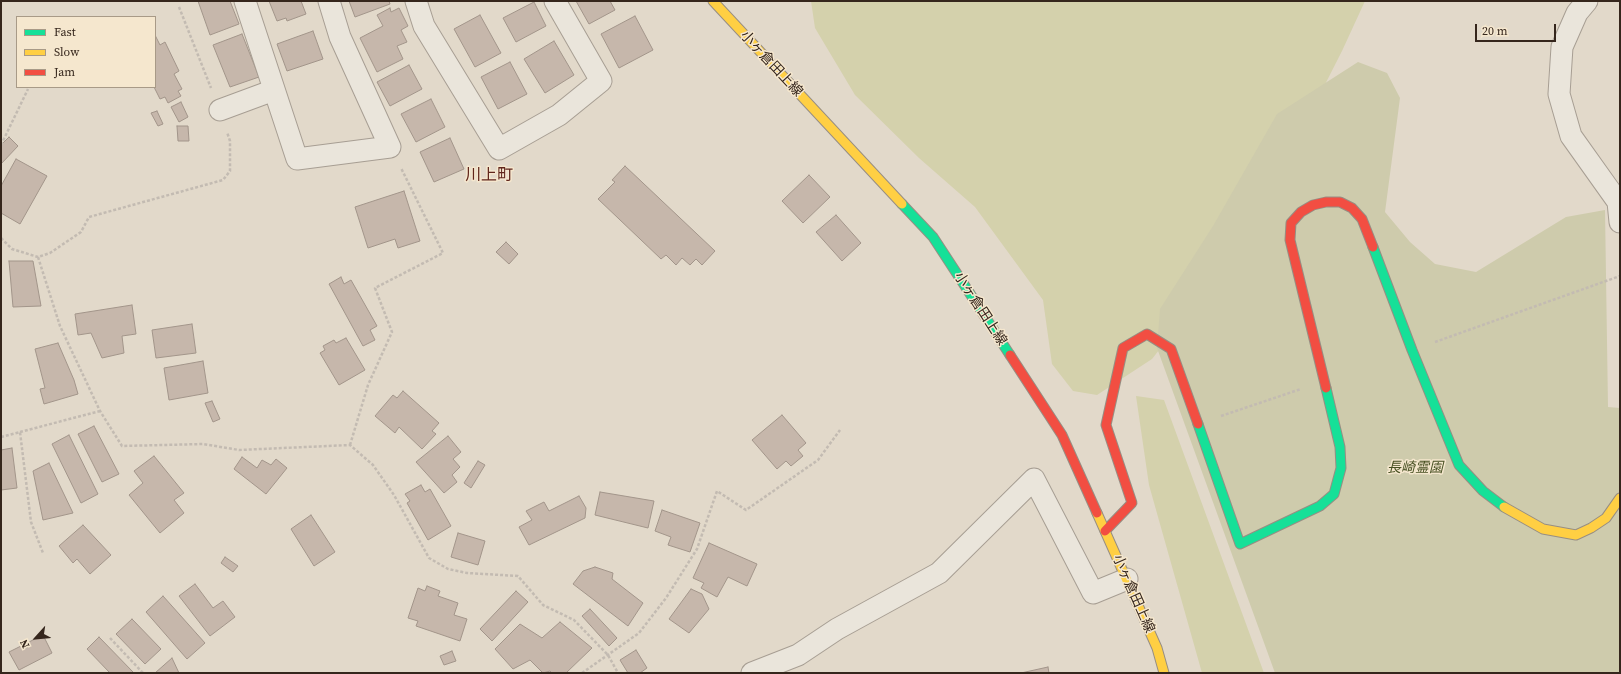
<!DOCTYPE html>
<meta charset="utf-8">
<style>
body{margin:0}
#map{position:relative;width:1621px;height:674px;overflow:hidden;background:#e2d9ca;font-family:"Source Serif 4",serif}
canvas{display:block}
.frame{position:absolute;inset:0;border:2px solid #35261c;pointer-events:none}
.legend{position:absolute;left:16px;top:16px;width:140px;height:72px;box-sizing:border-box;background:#f5e7ce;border:1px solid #a89a87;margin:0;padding:5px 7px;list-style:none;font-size:12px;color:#35261c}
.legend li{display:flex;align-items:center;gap:8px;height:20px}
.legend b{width:20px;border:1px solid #a89a87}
.north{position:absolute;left:16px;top:618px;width:40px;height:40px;-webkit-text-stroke:3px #f5e7ce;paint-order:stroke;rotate:243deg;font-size:11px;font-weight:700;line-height:16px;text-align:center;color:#35261c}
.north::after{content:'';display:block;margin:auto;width:14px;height:18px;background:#35261c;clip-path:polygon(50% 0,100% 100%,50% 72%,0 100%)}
.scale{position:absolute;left:1475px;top:24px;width:81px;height:18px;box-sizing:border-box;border:2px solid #35261c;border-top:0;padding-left:5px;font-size:12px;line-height:14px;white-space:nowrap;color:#35261c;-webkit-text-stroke:3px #f5e7ce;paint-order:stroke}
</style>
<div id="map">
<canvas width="1621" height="674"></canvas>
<div class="frame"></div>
<ul class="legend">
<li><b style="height:5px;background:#16e098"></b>Fast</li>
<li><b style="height:5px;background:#ffcf43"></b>Slow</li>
<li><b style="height:5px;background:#f24e42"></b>Jam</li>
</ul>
<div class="north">N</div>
<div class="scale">20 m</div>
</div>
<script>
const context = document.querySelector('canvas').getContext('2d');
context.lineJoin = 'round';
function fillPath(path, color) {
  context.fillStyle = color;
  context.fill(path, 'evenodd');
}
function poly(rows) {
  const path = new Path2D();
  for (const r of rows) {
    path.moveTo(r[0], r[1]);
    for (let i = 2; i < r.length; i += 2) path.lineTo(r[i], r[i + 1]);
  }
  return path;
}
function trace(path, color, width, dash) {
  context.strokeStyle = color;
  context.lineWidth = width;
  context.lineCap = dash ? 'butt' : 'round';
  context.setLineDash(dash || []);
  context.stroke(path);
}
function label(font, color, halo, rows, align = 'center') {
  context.font = font + ' "Source Serif 4","Noto Sans JP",serif';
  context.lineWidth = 3;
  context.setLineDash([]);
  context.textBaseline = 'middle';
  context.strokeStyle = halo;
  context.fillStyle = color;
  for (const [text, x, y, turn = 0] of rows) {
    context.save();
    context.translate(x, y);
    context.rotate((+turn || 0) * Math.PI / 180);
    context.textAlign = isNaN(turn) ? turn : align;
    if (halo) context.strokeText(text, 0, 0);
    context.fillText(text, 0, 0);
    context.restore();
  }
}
fillPath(poly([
 [811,1,1365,1,1342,51,1247,238,1152,359,1097,395,1073,391,1052,364,1043,300,975,207,919,158,855,95,815,28],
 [1136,396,1164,400,1264,673,1202,673,1149,485]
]), '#d4d1ac');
fillPath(poly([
 [1358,62,1387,73,1400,98,1385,212,1410,242,1435,264,1476,272,1566,217,1605,210,1608,407,1620,408,1620,673,1275,673,1157,348,1160,309,1213,226,1277,114]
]), '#cecbac');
const building = poly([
 [198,1,230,1,239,24,210,35,198,1],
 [269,1,301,1,306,14,287,21,286,18,277,21,269,1],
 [349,1,389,1,390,4,355,17,349,1],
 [576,1,610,1,615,10,589,24,576,1],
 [534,2,546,26,516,42,503,18,534,2],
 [390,8,391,12,399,8,408,26,401,30,407,42,397,46,403,59,377,72,360,38,383,26,377,15,390,8],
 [480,15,501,53,475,67,454,29,480,15],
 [635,16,653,50,619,68,601,34,635,16],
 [313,31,323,59,287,71,277,44,313,31],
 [242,34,259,77,230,87,213,45,242,34],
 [155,35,160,45,165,42,179,71,174,74,182,89,178,91,181,96,168,103,165,97,160,99,154,87,155,35],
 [554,41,574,75,545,93,524,59,554,41],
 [510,62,527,94,498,109,481,77,510,62],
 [409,65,422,89,390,106,377,82,409,65],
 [431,99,445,127,416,142,401,114,431,99],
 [181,102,188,117,179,122,171,107,181,102],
 [157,111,163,124,158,126,151,113,157,111],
 [177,126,188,126,189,141,178,141,177,126],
 [9,137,18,146,1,164,1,145,9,137],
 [450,138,464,169,434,182,420,152,450,138],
 [16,159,47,176,20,224,1,213,1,186,16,159],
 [625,166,715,251,702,265,696,259,690,265,682,258,676,265,666,255,661,259,598,199,615,182,612,180,625,166],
 [809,175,830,197,803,223,782,201,809,175],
 [404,191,420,241,398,248,395,239,368,248,355,207,404,191],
 [836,215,861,243,842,261,816,232,836,215],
 [506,242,518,254,509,264,496,252,506,242],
 [9,261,33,261,41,306,13,307,9,261],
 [341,277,344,284,351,280,377,326,370,330,375,340,363,346,329,284,341,277],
 [132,305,136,334,122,336,124,353,102,358,91,333,78,335,75,314,132,305],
 [192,324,196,353,156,358,152,330,192,324],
 [346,338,365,370,339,385,320,353,325,350,323,346,334,340,336,343,346,338],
 [58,343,74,380,78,394,44,404,40,389,45,388,35,349,58,343],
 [203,361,208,393,169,400,164,368,203,361],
 [403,391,439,423,432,431,436,434,422,449,399,427,395,433,375,416,393,395,397,398,403,391],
 [212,401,220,419,213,422,205,403,212,401],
 [782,415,806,443,798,450,803,456,791,466,786,461,777,469,752,440,782,415],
 [94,426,119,474,102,482,78,434,94,426],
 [69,435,98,494,81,503,52,444,69,435],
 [448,436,461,452,453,459,460,467,452,475,457,482,444,493,416,462,448,436],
 [12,448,17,488,1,490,1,450,12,448],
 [154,456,184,493,174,500,184,513,160,533,129,495,143,483,134,471,154,456],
 [242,457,257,468,262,460,271,465,276,459,287,468,266,494,234,469,242,457],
 [478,461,485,465,471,488,464,483,478,461],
 [49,463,73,513,43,520,33,471,49,463],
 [421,485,425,492,430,489,451,526,428,540,407,503,410,501,405,494,421,485],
 [600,492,654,501,648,528,595,515,600,492],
 [579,496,586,508,585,518,529,545,519,527,532,520,526,511,544,502,549,511,579,496],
 [662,510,700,523,690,552,668,545,671,537,655,531,662,510],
 [311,515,335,552,314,566,291,529,311,515],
 [83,525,111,555,90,574,77,559,73,563,59,546,83,525],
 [458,533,485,541,478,565,451,557,458,533],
 [709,543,757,564,747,586,728,577,717,597,701,588,704,583,693,578,709,543],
 [225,557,238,566,233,572,221,563,225,557],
 [595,567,613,573,612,579,643,603,628,626,573,584,583,571,595,567],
 [195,584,213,608,223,601,235,617,210,636,179,596,195,584],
 [427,586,440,591,438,596,458,603,454,615,467,619,460,641,416,626,418,621,408,618,418,588,425,591,427,586],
 [691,589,702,594,709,609,689,633,669,619,691,589],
 [516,591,528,602,492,641,480,629,516,591],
 [163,596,205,643,187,659,146,612,163,596],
 [590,609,617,638,609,646,582,616,590,609],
 [132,619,161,649,145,664,116,634,132,619],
 [560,622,592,648,566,673,552,673,550,671,543,673,530,660,513,669,495,649,520,624,542,638,560,622],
 [43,635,52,653,19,670,9,652,43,635],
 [99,637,133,672,133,673,110,673,87,649,99,637],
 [636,650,647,668,640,673,628,673,620,660,636,650],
 [452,651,456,661,444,665,440,656,452,651],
 [172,658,179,673,155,673,172,658],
 [1048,667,1049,673,1021,673,1048,667]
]);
fillPath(building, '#c6b7ab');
trace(building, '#a2958a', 1);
const street = poly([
 [245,1,297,159,390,147,340,37,329,1],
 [416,1,424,26,499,149,559,115,601,81,555,1],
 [1587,1,1577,13,1562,47,1559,94,1571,136,1618,202,1620,222],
 [220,110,274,90],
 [752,673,798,655,837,629,939,573,1034,479,1093,593,1127,579]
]);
const fast = poly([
 [902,204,933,237,1010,355],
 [1373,247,1412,350,1459,465,1483,491,1504,507],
 [1198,424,1240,544,1320,506,1334,494,1341,468,1340,447,1326,388]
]);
const slow = poly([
 [713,1,902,204],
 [1504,507,1543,529,1576,535,1591,528,1606,518,1620,498],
 [1097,513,1157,648,1164,673]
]);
const jam = poly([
 [1010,355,1062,435,1097,513],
 [1326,388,1290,240,1291,223,1301,212,1313,205,1326,202,1340,202,1352,208,1362,219,1373,247],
 [1105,531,1132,503,1106,425,1123,348,1147,334,1171,349,1198,424]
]);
trace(street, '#a79e93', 23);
trace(fast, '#978e83', 11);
trace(slow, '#978e83', 11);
trace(jam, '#978e83', 11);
trace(poly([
 [632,1,632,2],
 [179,7,211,88],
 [1,145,28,89],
 [1,238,12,249,38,257,50,253,81,232,89,217,223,180,230,171,230,141,227,132],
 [38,257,60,326,100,411,122,446,203,444,239,450,350,445,373,465,394,495,429,558,448,569,467,573,518,576,543,605,574,620,608,655,618,673],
 [1435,342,1620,276],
 [1221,416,1301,389],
 [20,432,100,411],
 [1,437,20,432,31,522,43,553],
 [350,445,368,385,392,332,375,288,443,253,401,168],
 [110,638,143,673],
 [582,673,639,633,666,598,697,549,717,491,746,510,818,460,840,430]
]), '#c3bbb2', 2.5, [3, 2]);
trace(street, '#eae5db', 21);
trace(fast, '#16e098', 9);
trace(slow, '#ffcf43', 9);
trace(jam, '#f24e42', 9);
label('14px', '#35261c', '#f5e7ce', [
 ["小ヶ倉田上線",771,64,47],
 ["小ヶ倉田上線",980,309,57],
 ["小ヶ倉田上線",1133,594,66]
]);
label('italic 14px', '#485123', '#f5e7ce', [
 ["長崎霊園",1415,468]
]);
label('16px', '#61261c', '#f5e7ce', [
 ["川上町",489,176]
]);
</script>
